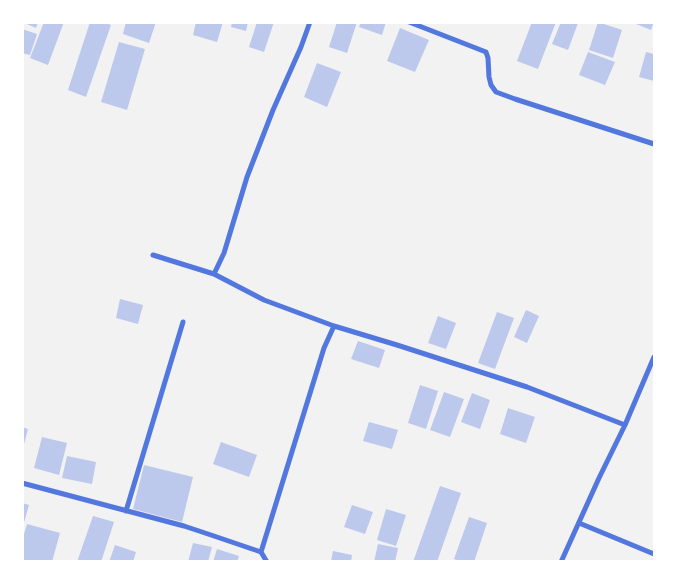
<!DOCTYPE html>
<style>
body{margin:0}
#map{position:relative;width:677px;height:584px;overflow:hidden;background:#f2f2f2;font-family:"Titillium Web",sans-serif}
canvas{display:block}
.frame{position:absolute;inset:0;border:24px solid #fff;pointer-events:none}
</style>
<div id="map">
<canvas width="677" height="584"></canvas>
<div class="frame"></div>
</div>
<script>
const context = document.querySelector('canvas').getContext('2d');
context.lineJoin = 'round';
function fillPath(path, color) {
  context.fillStyle = color;
  context.fill(path, 'evenodd');
}
function poly(rows) {
  const path = new Path2D();
  for (const r of rows) {
    path.moveTo(r[0], r[1]);
    for (let i = 2; i < r.length; i += 2) path.lineTo(r[i], r[i + 1]);
  }
  return path;
}
function trace(path, color, width, dash) {
  context.strokeStyle = color;
  context.lineWidth = width;
  context.lineCap = dash ? 'butt' : 'round';
  context.setLineDash(dash || []);
  context.stroke(path);
}
fillPath(poly([
 [22,22,38,22,36,28],
 [44,22,64,22,48,65,30,58],
 [90,22,103,22,111,25,86,97,68,90],
 [126,22,156,22,149,43,123,34],
 [196,22,223,22,217,42,193,35],
 [232,22,248,22,246,31,231,27],
 [257,22,274,22,264,52,249,47],
 [337,22,357,22,347,53,329,47],
 [361,22,386,22,382,35,359,27],
 [532,22,556,22,538,69,517,61],
 [561,22,578,23,568,50,552,44],
 [598,22,622,30,613,58,589,50],
 [631,22,654,22,651,30],
 [400,28,429,40,415,72,387,61],
 [22,29,37,34,30,55,22,53],
 [119,42,145,49,127,110,101,102],
 [588,52,615,62,605,85,579,75],
 [646,52,654,54,654,81,639,77],
 [317,63,341,72,327,107,304,97],
 [120,299,143,305,138,324,116,318],
 [526,310,539,316,527,343,514,337],
 [497,312,514,318,495,369,478,363],
 [438,316,456,323,446,349,428,343],
 [358,341,385,350,379,368,351,359],
 [420,385,438,391,426,429,408,423],
 [444,392,464,399,450,437,430,430],
 [472,393,490,400,480,429,461,422],
 [508,408,535,417,526,443,500,434],
 [369,422,398,430,392,449,363,441],
 [22,427,28,429,23,448,22,448],
 [42,437,67,443,59,475,34,468],
 [221,442,257,455,249,477,213,464],
 [67,456,96,462,92,484,62,478],
 [144,465,193,477,182,522,133,509],
 [440,486,461,493,437,562,413,562],
 [22,503,29,505,23,526,22,526],
 [352,505,373,512,365,534,344,527],
 [386,509,406,515,396,546,377,540],
 [93,516,114,522,101,562,77,562],
 [469,517,487,523,474,562,462,562,454,559],
 [27,524,60,533,52,562,22,562,22,541],
 [193,543,212,547,208,562,188,562],
 [378,544,398,548,395,562,374,562],
 [115,545,136,552,133,562,109,562],
 [217,549,239,556,237,562,213,562],
 [333,551,352,555,351,562,331,562]
]), '#bdc9ec');
trace(poly([
 [310,22,301,47,273,110,247,177,224,253,214,274,264,300,334,326],
 [409,22,486,52,488,58,489,77,491,85,496,92,515,99,654,144],
 [153,255,214,274],
 [22,483,184,526,214,536,261,552,267,562],
 [126,511,183,322],
 [579,523,654,554],
 [261,552,324,348,334,326,397,345,527,387,625,425],
 [561,562,599,478,625,425,654,357]
]), '#5277de', 5);
</script>
